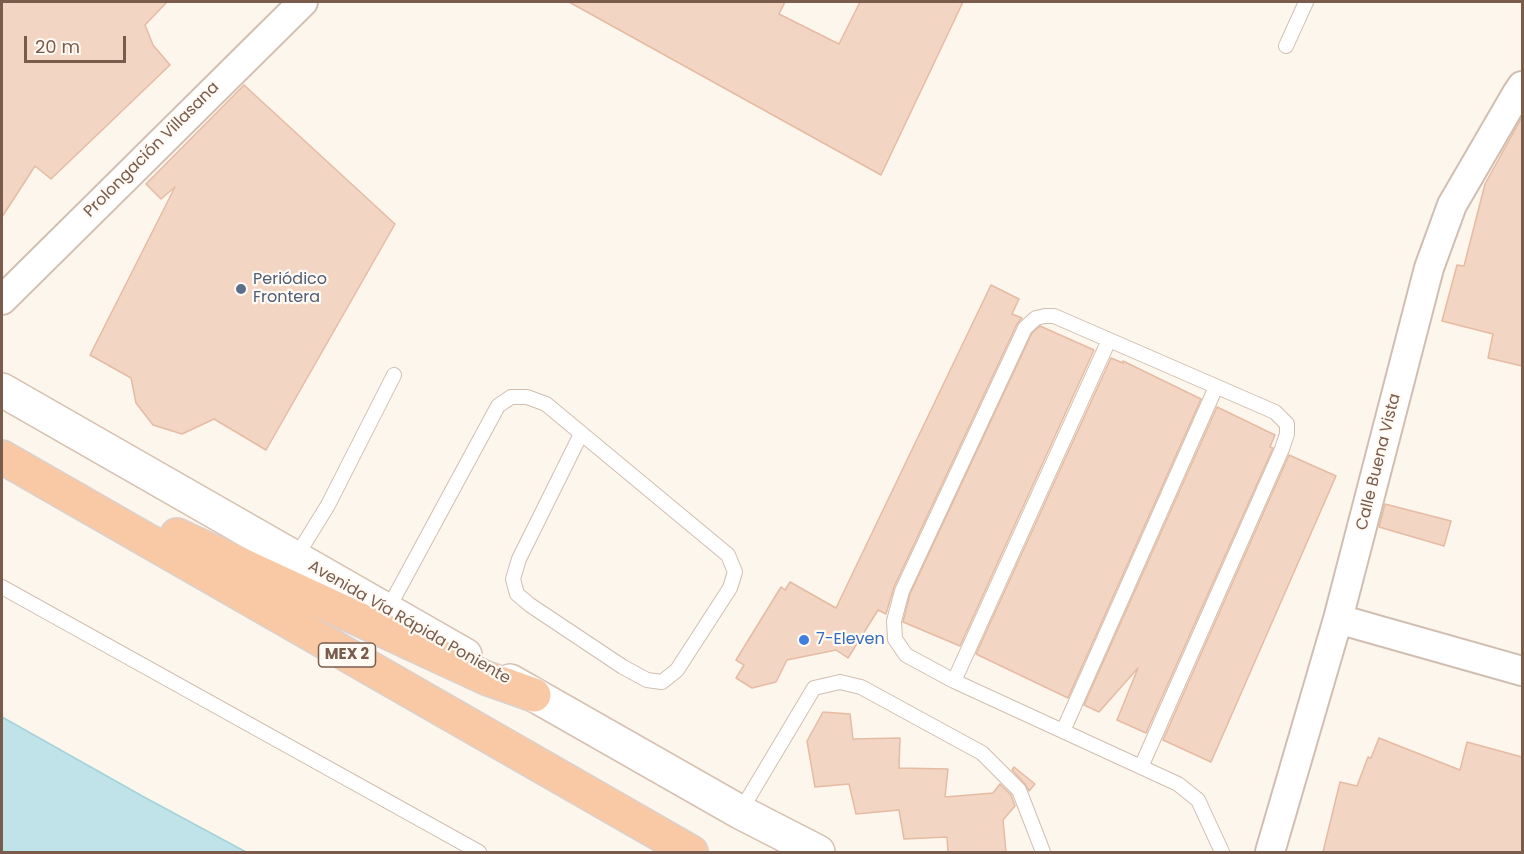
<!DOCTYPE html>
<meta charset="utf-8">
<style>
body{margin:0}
#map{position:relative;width:1524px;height:854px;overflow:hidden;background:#fdf6ec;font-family:Poppins,sans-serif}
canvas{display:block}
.frame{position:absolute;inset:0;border:3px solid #7a5c4d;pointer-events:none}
.scale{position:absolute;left:24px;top:36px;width:102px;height:27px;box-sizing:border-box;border:3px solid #7a5c4d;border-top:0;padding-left:8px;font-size:18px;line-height:21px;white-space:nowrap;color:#7a5c4d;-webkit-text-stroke:4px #fffaf3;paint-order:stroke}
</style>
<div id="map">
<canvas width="1524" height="854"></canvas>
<div class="frame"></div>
<div class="scale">20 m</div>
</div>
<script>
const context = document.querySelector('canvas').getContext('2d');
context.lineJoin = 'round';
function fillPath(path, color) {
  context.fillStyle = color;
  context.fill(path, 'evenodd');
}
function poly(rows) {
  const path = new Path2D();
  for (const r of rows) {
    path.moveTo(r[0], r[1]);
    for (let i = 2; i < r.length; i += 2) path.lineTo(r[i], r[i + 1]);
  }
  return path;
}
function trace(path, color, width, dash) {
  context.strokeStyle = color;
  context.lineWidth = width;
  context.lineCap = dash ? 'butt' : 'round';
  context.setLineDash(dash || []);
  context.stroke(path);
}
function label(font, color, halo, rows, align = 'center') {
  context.font = font + ' Poppins,sans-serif';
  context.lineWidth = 4.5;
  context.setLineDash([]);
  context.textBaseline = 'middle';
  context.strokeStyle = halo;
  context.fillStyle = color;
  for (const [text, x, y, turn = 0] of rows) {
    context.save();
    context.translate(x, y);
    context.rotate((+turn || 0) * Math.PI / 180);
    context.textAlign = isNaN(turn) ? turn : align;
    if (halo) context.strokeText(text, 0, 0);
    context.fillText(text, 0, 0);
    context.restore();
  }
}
const water = poly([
 [2,717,144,797,246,852,2,852,2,717]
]);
fillPath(water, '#bfe3e8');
trace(water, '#a5d3da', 1.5);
const building = poly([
 [2,2,167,2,145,25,153,45,170,65,51,179,35,166,2,217,2,2],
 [569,2,785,2,779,14,839,44,860,2,963,2,881,175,569,2],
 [244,85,395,224,266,450,214,419,182,434,153,425,136,403,131,378,90,355,175,187,161,199,146,184,244,85],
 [1522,117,1522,366,1488,358,1493,334,1442,321,1457,265,1464,266,1485,184,1522,117],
 [991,285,1019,299,1012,314,1022,318,1017,324,894,587,886,614,878,610,848,658,836,650,787,660,776,682,752,688,736,678,744,665,736,660,781,587,785,590,790,582,836,608,991,285],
 [1040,326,1094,350,960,646,903,622,910,594,1032,333,1040,326],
 [1111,358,1123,363,1123,361,1201,399,1068,698,976,654,1111,358],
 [1217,407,1275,435,1270,447,1273,448,1146,733,1117,720,1138,668,1099,712,1084,705,1217,407],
 [1289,455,1336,476,1211,762,1163,740,1289,455],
 [1385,504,1451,521,1444,546,1379,527,1385,504],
 [823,712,850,714,853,739,900,738,899,768,948,769,945,797,993,793,1000,784,1011,795,1015,806,1003,820,1006,852,948,852,947,837,904,839,899,810,856,814,849,784,815,787,807,741,823,712],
 [1379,738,1460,770,1467,742,1522,757,1522,852,1323,852,1340,782,1357,786,1368,757,1371,758,1379,738],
 [1014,767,1035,784,1029,791,1025,784,1012,770,1014,767]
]);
fillPath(building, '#f3d5c3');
trace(building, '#e6bba3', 1.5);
const service = poly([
 [1286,46,1306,2],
 [296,557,328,505,394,375],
 [2,587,479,852],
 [388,609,498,406,511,397,527,397,546,404,728,555,735,572,730,588,677,670,662,682,647,680,623,667,530,605,517,594,513,579,519,559,581,434],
 [954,681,1109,340],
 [1063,731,1216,387],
 [1141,767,1282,449,1287,434,1287,424,1275,412,1054,316,1045,316,1036,318,1025,328,902,591,894,621,895,639,906,655,954,681,1178,784,1198,800,1222,852],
 [740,812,814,688,840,682,861,687,982,753,1019,790,1043,852]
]);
const minor = poly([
 [2,300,303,2],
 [1338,619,1522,671],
 [1270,852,1338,619,1429,268,1452,205,1516,95,1522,86]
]);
const secondary = poly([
 [2,390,465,655],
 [510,681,740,812,818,852]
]);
const trunk = poly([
 [2,457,691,852],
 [177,535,486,678,534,695]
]);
trace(service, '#d1beb0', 16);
trace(minor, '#d1beb0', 32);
trace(secondary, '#d6c0b0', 36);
trace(trunk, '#dad1cd', 36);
trace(service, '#fff', 14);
trace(minor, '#fff', 28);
trace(secondary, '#fff', 33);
trace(trunk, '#f9c8a4', 33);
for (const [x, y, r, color] of [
 [241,289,6,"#5c6f8a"],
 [804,640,6,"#3f7fe0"]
]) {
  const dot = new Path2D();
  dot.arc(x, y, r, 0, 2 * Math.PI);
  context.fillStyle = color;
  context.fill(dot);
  trace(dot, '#fffaf3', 2);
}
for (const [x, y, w] of [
 [347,655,57]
]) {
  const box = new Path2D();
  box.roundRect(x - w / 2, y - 12, w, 24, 4.5);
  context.fillStyle = '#fffaf3';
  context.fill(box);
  trace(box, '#7a5c4d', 1.5);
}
label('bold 15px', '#7a5c4d', null, [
 ["MEX 2",347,655]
]);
label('16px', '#7a5c4d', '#fffaf3', [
 ["Prolongación Villasana",152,150,-45],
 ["Calle Buena Vista",1379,462,-76],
 ["Avenida Vía Rápida Poniente",409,623,30]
]);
label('16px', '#4e5e75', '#fffaf3', [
 ["Periódico",253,280],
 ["Frontera",253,298]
], 'left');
label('16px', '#366cbe', '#fffaf3', [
 ["7-Eleven",816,640]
], 'left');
</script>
